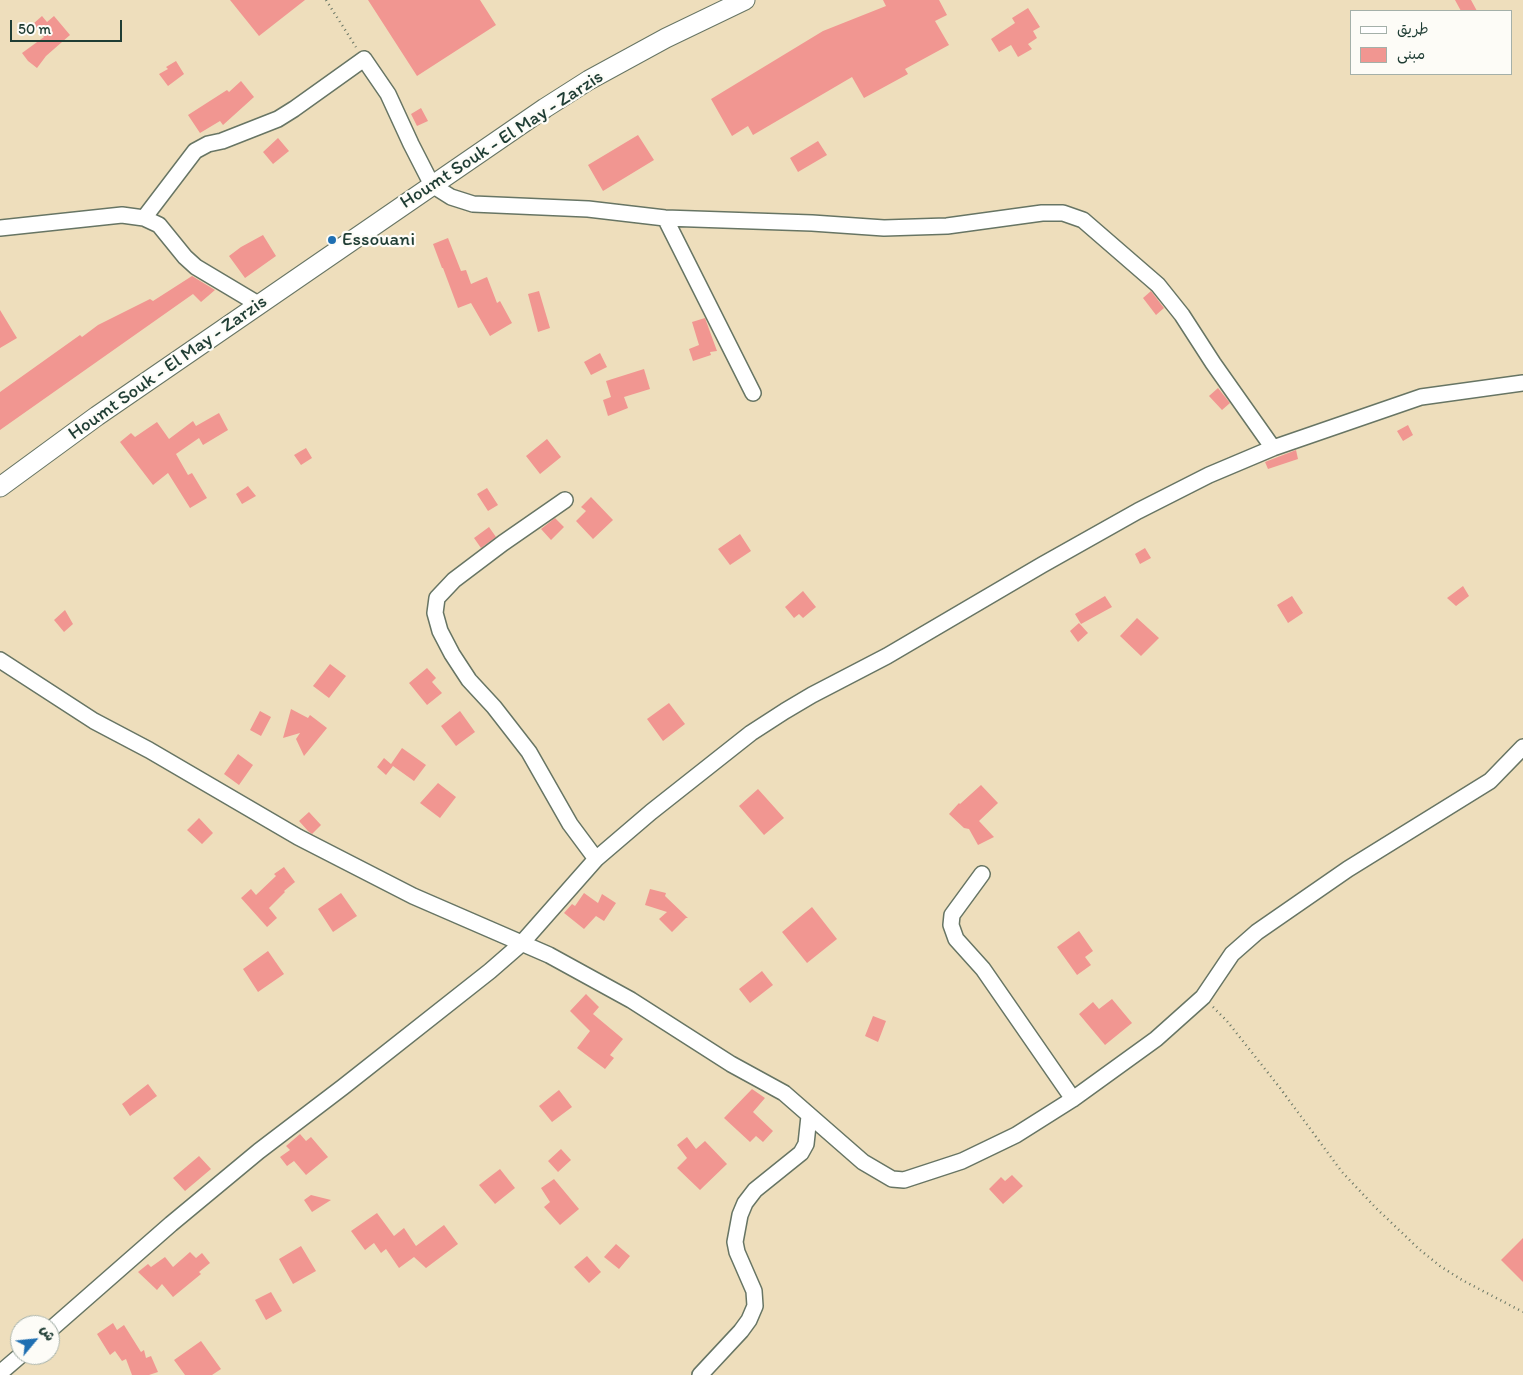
<!DOCTYPE html>
<meta charset="utf-8">
<style>
body{margin:0}
#map{position:relative;width:1523px;height:1375px;overflow:hidden;background:#eedebc;font-family:Itim,"Playpen Sans Arabic",sans-serif}
canvas{display:block}
.legend{position:absolute;left:1350px;top:10px;width:162px;height:65px;box-sizing:border-box;background:#fdfcf7;border:1px solid #a4b0a9;margin:0;padding:6px 9px;list-style:none;font-size:15px;color:#1f3d34}
.legend li{display:flex;align-items:center;gap:10px;height:25px}
.legend b{width:25px;border:1px solid #a4b0a9}
.north{position:absolute;left:10px;top:1315px;width:50px;height:50px;box-sizing:border-box;background:#fdfcf7;border:1px solid #a4b0a9;border-radius:50%;rotate:62deg;font-size:14px;font-weight:700;line-height:20px;text-align:center;color:#1f3d34}
.north::after{content:'';display:block;margin:auto;width:18px;height:22px;background:#1f6fb2;clip-path:polygon(50% 0,100% 100%,50% 72%,0 100%)}
.scale{position:absolute;left:10px;top:20px;width:112px;height:22px;box-sizing:border-box;border:2px solid #1f3d34;border-top:0;padding-left:6px;font-size:15px;line-height:18px;white-space:nowrap;color:#1f3d34;-webkit-text-stroke:4px #fdfcf7;paint-order:stroke}
</style>
<div id="map">
<canvas width="1523" height="1375"></canvas>
<ul class="legend">
<li><b style="height:6px;background:#fff"></b>طريق</li>
<li><b style="height:14px;background:#f19691"></b>مبنى</li>
</ul>
<div class="north">ش</div>
<div class="scale">50 m</div>
</div>
<script>
const context = document.querySelector('canvas').getContext('2d');
context.lineJoin = 'round';
function fillPath(path, color) {
  context.fillStyle = color;
  context.fill(path, 'evenodd');
}
function poly(rows) {
  const path = new Path2D();
  for (const r of rows) {
    path.moveTo(r[0], r[1]);
    for (let i = 2; i < r.length; i += 2) path.lineTo(r[i], r[i + 1]);
  }
  return path;
}
function trace(path, color, width, dash) {
  context.strokeStyle = color;
  context.lineWidth = width;
  context.lineCap = dash ? 'butt' : 'round';
  context.setLineDash(dash || []);
  context.stroke(path);
}
function label(font, color, halo, rows, align = 'center') {
  context.font = font + ' Itim,sans-serif';
  context.lineWidth = 4.5;
  context.setLineDash([]);
  context.textBaseline = 'middle';
  context.strokeStyle = halo;
  context.fillStyle = color;
  for (const [text, x, y, turn = 0] of rows) {
    context.save();
    context.translate(x, y);
    context.rotate((+turn || 0) * Math.PI / 180);
    context.textAlign = isNaN(turn) ? turn : align;
    if (halo) context.strokeText(text, 0, 0);
    context.fillText(text, 0, 0);
    context.restore();
  }
}
fillPath(poly([
 [230,0,305,0,259,36],
 [368,0,480,0,496,25,417,76],
 [883,0,939,0,947,15,935,21,949,45,905,69,908,74,864,98,852,77,753,135,748,126,732,136,711,99,823,31,886,6],
 [1455,0,1471,0,1477,11,1461,11],
 [1028,8,1040,27,1033,31,1037,38,1028,44,1032,49,1018,57,1011,45,999,52,991,39,1015,23,1012,18],
 [42,16,47,22,54,16,70,35,46,56,37,68,28,61,22,53,44,37,33,24],
 [176,61,184,74,168,86,159,74,168,69,166,67],
 [241,81,254,97,223,125,220,121,200,133,188,115,227,90,229,92],
 [421,108,428,121,417,126,411,114],
 [638,135,654,160,603,191,588,165],
 [278,138,289,151,273,164,263,152],
 [818,141,827,155,798,172,790,158],
 [263,235,276,256,245,278,229,256,241,247],
 [448,238,461,271,466,270,471,284,487,277,497,303,500,301,512,323,490,336,471,303,458,308,443,268,442,268,433,244],
 [192,276,215,290,201,302,193,294,0,430,0,392,80,335,82,337,98,325,150,299,153,301],
 [539,291,550,328,538,332,528,294],
 [1151,291,1164,308,1156,315,1143,298],
 [0,310,17,338,0,348],
 [705,318,717,351,710,352,711,355,693,361,689,349,699,345,692,322],
 [600,353,607,367,591,375,584,362],
 [644,369,650,389,624,397,628,408,608,416,603,400,611,397,606,381],
 [1218,388,1230,403,1222,410,1209,396],
 [219,413,228,430,203,445,199,438,176,454,188,475,192,473,207,498,190,508,168,473,153,485,120,442,131,433,135,437,157,422,169,439,193,421,196,426],
 [1408,425,1413,435,1403,441,1397,431],
 [547,439,561,457,540,474,526,456],
 [306,448,312,458,301,465,294,455],
 [1296,450,1298,459,1268,469,1265,462],
 [248,486,256,496,242,504,236,494],
 [487,488,498,505,488,511,477,494],
 [591,497,613,520,593,539,576,521,586,511,581,507],
 [555,518,564,527,551,540,541,529],
 [489,527,496,537,481,548,474,538],
 [740,534,751,551,730,565,718,549],
 [1145,548,1151,558,1140,564,1135,554],
 [1463,586,1469,596,1456,606,1447,598],
 [803,591,816,607,803,618,799,614,794,618,785,607],
 [1105,596,1112,607,1081,624,1075,614],
 [1292,596,1303,613,1288,623,1277,605],
 [65,610,73,624,64,632,54,620],
 [1137,618,1159,638,1141,656,1120,636],
 [1079,623,1088,633,1078,642,1070,631],
 [330,664,346,676,329,698,313,686],
 [427,668,436,678,432,682,442,693,427,705,409,683],
 [669,703,685,724,663,741,647,719],
 [291,709,308,718,310,715,327,728,304,756,296,739,300,733,283,738],
 [260,711,271,717,261,736,250,730],
 [460,711,475,732,456,746,441,726],
 [402,748,426,765,414,781,393,766,386,775,377,767,384,758,391,764],
 [238,754,253,765,239,785,224,774],
 [438,783,456,797,440,818,420,803],
 [981,785,998,803,979,821,994,837,978,845,969,829,964,828,949,814,959,803,960,804],
 [758,789,784,818,764,835,739,806],
 [309,812,321,825,312,834,308,831,299,821],
 [199,818,213,833,202,844,187,830],
 [284,867,295,882,284,891,285,892,269,908,277,918,267,927,241,898,251,889,256,895,276,876,274,874],
 [650,889,666,893,665,896,688,918,686,918,672,932,659,919,667,912,645,905],
 [341,893,357,916,333,932,318,909],
 [584,893,598,903,602,894,616,903,604,921,596,916,584,929,564,913,572,904,575,906],
 [812,907,837,939,807,963,782,932],
 [1079,931,1093,951,1085,957,1091,965,1077,975,1057,947],
 [268,951,284,974,258,992,243,969],
 [762,971,773,985,750,1003,739,989],
 [586,994,599,1007,593,1014,623,1039,610,1055,614,1058,605,1069,577,1048,590,1031,570,1011],
 [1112,999,1132,1023,1105,1045,1079,1014,1093,1002,1099,1009],
 [873,1016,886,1021,878,1042,865,1036],
 [148,1084,157,1096,130,1116,122,1104],
 [752,1089,765,1098,753,1112,773,1131,763,1142,756,1136,750,1142,724,1118],
 [559,1090,572,1107,552,1122,539,1106],
 [300,1134,306,1141,311,1137,328,1157,306,1175,294,1161,287,1166,280,1157,290,1150,286,1146],
 [687,1137,696,1149,705,1141,727,1164,700,1190,677,1168,687,1158,677,1145],
 [561,1149,571,1160,558,1172,548,1161],
 [199,1156,211,1169,185,1191,173,1178],
 [500,1169,515,1188,495,1204,479,1185],
 [1012,1175,1023,1186,1003,1204,989,1189,1001,1177,1005,1181],
 [554,1179,579,1209,560,1225,544,1207,550,1202,541,1188],
 [311,1195,331,1200,312,1212,304,1200],
 [377,1213,394,1236,404,1228,416,1246,444,1225,458,1244,426,1268,414,1257,399,1268,386,1249,381,1253,374,1243,365,1250,351,1231],
 [1523,1238,1523,1282,1501,1260],
 [616,1244,630,1256,619,1269,604,1257],
 [301,1246,316,1271,293,1284,279,1259],
 [190,1252,196,1258,202,1253,210,1263,199,1272,201,1274,173,1297,162,1284,157,1290,138,1272,148,1264,151,1267,165,1257,173,1267],
 [587,1256,601,1272,589,1283,574,1267],
 [271,1292,282,1311,266,1320,255,1300],
 [113,1323,117,1330,124,1325,141,1352,144,1350,146,1358,151,1356,158,1372,149,1375,132,1375,126,1359,122,1361,115,1351,110,1355,97,1334],
 [201,1341,221,1369,212,1375,185,1375,174,1360]
]), '#f19691');
const minor = poly([
 [144,218,195,151,208,144,222,141,278,119,294,109,364,59,388,94,411,144,432,185,451,197,473,204,588,209,665,218,812,223,884,228,947,226,1042,213,1063,213,1083,220,1158,285,1182,315,1213,363,1273,448],
 [665,218,753,393],
 [0,228,122,215,144,218,159,225,185,257,196,267,258,304],
 [565,500,503,543,454,580,437,598,435,613,440,631,452,654,469,680,494,707,529,752,570,824,596,859],
 [0,660,94,721,149,750,298,837,413,896,549,955,631,1000,731,1064,784,1093,863,1162,892,1179,904,1180,962,1161,1016,1135,1073,1099,1156,1039,1203,997,1232,954,1257,932,1348,869,1490,781,1523,747],
 [982,874,952,915,951,925,956,939,983,969,1073,1099],
 [50,1330,171,1224,259,1151,343,1087,490,971,521,944,596,859,651,812,751,733,785,711,812,695,887,656,1042,565,1138,511,1209,475,1273,448,1421,397,1523,383],
 [0,1373,21,1355],
 [700,1375,741,1331,749,1320,755,1306,754,1291,737,1252,735,1242,740,1215,745,1203,755,1190,801,1153,806,1144,809,1116]
]);
const major = poly([
 [0,487,97,416,545,108,589,80,666,38,745,0]
]);
trace(minor, '#677564', 18);
trace(major, '#677564', 21);
trace(poly([
 [326,0,356,47],
 [1213,1007,1227,1021,1280,1088,1342,1172,1376,1208,1419,1249,1440,1266,1462,1280,1523,1312]
]), '#677564', 2.5, [1, 4]);
trace(minor, '#fff', 15);
trace(major, '#fff', 19);
for (const [x, y, r, color] of [
 [332,240,5,"#1f6fb2"]
]) {
  const dot = new Path2D();
  dot.arc(x, y, r, 0, 2 * Math.PI);
  context.fillStyle = color;
  context.fill(dot);
  trace(dot, '#fdfcf7', 2);
}
label('19px', '#1f3d34', '#fdfcf7', [
 ["Houmt Souk - El May - Zarzis",502,140,-33],
 ["Houmt Souk - El May - Zarzis",168,368,-35]
]);
label('19px', '#1f3d34', '#fdfcf7', [
 ["Essouani",342,240]
], 'left');
</script>
